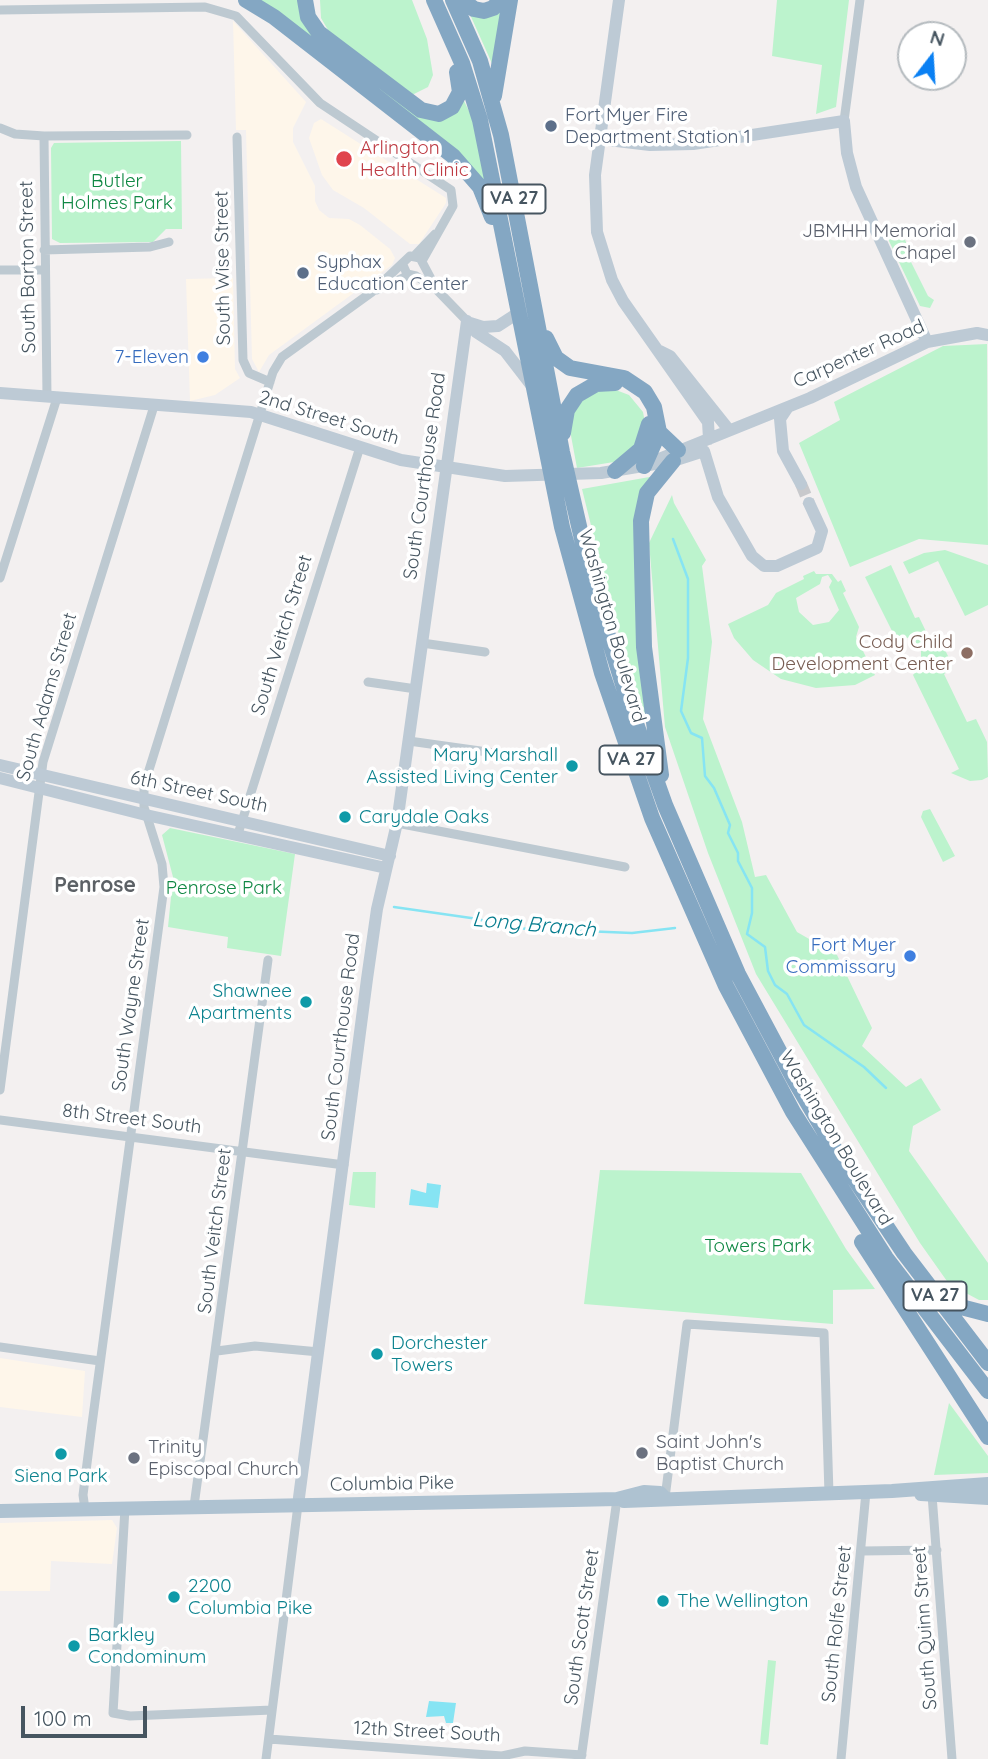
<!DOCTYPE html>
<style>
body{margin:0}
#map{position:relative;width:988px;height:1759px;overflow:hidden;background:#f3f0f0;font-family:Quicksand,sans-serif}
canvas{display:block}
.north{position:absolute;left:897px;top:21px;width:70px;height:70px;box-sizing:border-box;background:#fff;border:2px solid #b5bbbf;border-radius:50%;rotate:17deg;font-size:19px;font-weight:700;line-height:28px;text-align:center;color:#465560}
.north::after{content:'';display:block;margin:auto;width:24px;height:32px;background:#0a80f3;clip-path:polygon(50% 0,100% 100%,50% 72%,0 100%)}
.scale{position:absolute;left:21px;top:1706px;width:126px;height:32px;box-sizing:border-box;border:4px solid #465560;border-top:0;padding-left:9px;font-size:21px;line-height:24px;white-space:nowrap;color:#465560;-webkit-text-stroke:5px #fff;paint-order:stroke}
</style>
<div id="map">
<canvas width="988" height="1759"></canvas>
<div class="north">N</div>
<div class="scale">100 m</div>
</div>
<script>
const context = document.querySelector('canvas').getContext('2d');
context.lineJoin = 'round';
function fillPath(path, color) {
  context.fillStyle = color;
  context.fill(path, 'evenodd');
}
function poly(rows) {
  const path = new Path2D();
  for (const r of rows) {
    path.moveTo(r[0], r[1]);
    for (let i = 2; i < r.length; i += 2) path.lineTo(r[i], r[i + 1]);
  }
  return path;
}
function trace(path, color, width, dash) {
  context.strokeStyle = color;
  context.lineWidth = width;
  context.lineCap = dash ? 'butt' : 'round';
  context.setLineDash(dash || []);
  context.stroke(path);
}
function label(font, color, halo, rows, align = 'center') {
  context.font = font + ' Quicksand,sans-serif';
  context.lineWidth = 7;
  context.setLineDash([]);
  context.textBaseline = 'middle';
  context.strokeStyle = halo;
  context.fillStyle = color;
  for (const [text, x, y, turn = 0] of rows) {
    context.save();
    context.translate(x, y);
    context.rotate((+turn || 0) * Math.PI / 180);
    context.textAlign = isNaN(turn) ? turn : align;
    if (halo) context.strokeText(text, 0, 0);
    context.fillText(text, 0, 0);
    context.restore();
  }
}
fillPath(poly([
 [233,21,306,102,293,128,293,142,315,186,315,201,319,210,329,218,349,219,360,225,390,249,395,258,392,265,269,355,259,372,252,359,246,130,236,130],
 [321,119,446,198,446,203,419,244,410,244,364,208,333,190,322,175,309,138,314,123],
 [233,278,235,369,240,378,215,395,190,401,186,279],
 [0,1358,85,1371,82,1417,0,1407],
 [112,1520,117,1528,112,1564,51,1561,50,1591,0,1591,0,1523]
]), '#fef6ea');
fillPath(poly([
 [258,0,298,0,301,14,422,117,464,101,472,117,491,196],
 [320,0,412,0,427,39,433,75,428,87,412,95,331,35,321,18],
 [506,0,494,68,468,10],
 [777,0,849,0,836,107,816,114,822,65,772,56],
 [181,141,182,229,166,229,153,242,60,243,52,239,51,148,54,143],
 [893,230,903,235,909,249,907,254,928,296,934,300,930,308,920,306,889,241,888,235],
 [987,344,988,545,919,539,850,567,799,443,840,420,834,402,943,346],
 [608,387,629,395,643,412,646,428,639,447,620,461,577,468,569,425,575,406,589,393],
 [655,476,642,491,648,727,614,618,582,489],
 [672,495,674,503,706,560,702,566,712,642,703,719,742,822,755,877,766,875,797,932,837,955,872,1028,862,1046,906,1087,921,1078,941,1110,913,1126,909,1151,988,1263,988,1300,979,1300,949,1284,920,1243,756,974,708,853,665,727,649,543],
 [945,550,988,565,988,605,965,616,938,561,909,574,903,562,924,553],
 [891,565,915,618,919,617,934,648,942,644,951,662,952,669,944,674,967,722,976,719,987,742,988,777,982,780,970,781,951,773,959,769,913,675,921,664,921,651,909,638,895,637,865,577],
 [814,571,816,574,832,574,838,582,841,580,846,591,843,593,859,627,856,637,875,675,855,685,816,688,781,679,753,660,734,638,728,624,768,605,776,593,804,579,803,576],
 [828,575,832,581,829,587,839,610,829,622,813,625,799,612,796,598,820,584,822,577],
 [930,809,955,856,943,862,921,817,923,811],
 [170,828,295,854,281,956,227,948,228,937,168,927,173,877,162,835],
 [600,1170,801,1173,846,1249,875,1289,833,1290,833,1324,584,1304],
 [353,1172,376,1172,375,1208,349,1205],
 [949,1403,988,1456,988,1473,934,1475],
 [768,1660,776,1661,768,1745,760,1744]
]), '#bcf3cd');
fillPath(poly([
 [427,1183,441,1185,438,1208,409,1205,411,1189,426,1193],
 [429,1701,456,1703,453,1723,446,1723,444,1716,426,1717]
]), '#86e4f3');
trace(poly([
 [673,539,688,579,688,658,681,711,691,733,702,738,705,776,714,788,730,825,728,833,738,853,738,861,752,888,752,913,747,934,765,947,768,971,775,985,787,994,804,1025,864,1067,886,1088],
 [394,907,478,919,510,928,632,933,675,928]
]), '#86e4f3', 2.5);
trace(poly([
 [801,484,809,503]
]), '#c8c9cc', 12, [12, 6]);
trace(poly([
 [0,10,205,7,236,16,320,103,451,190,453,206,422,261],
 [844,121,860,0],
 [0,128,15,134,44,136,187,135],
 [44,136,47,397],
 [237,137,243,360,249,373,270,382],
 [44,250,150,247,169,242],
 [414,256,435,234],
 [403,265,407,274,416,276,436,289],
 [0,270,44,270],
 [377,290,409,275],
 [0,578,57,398],
 [422,643,485,652],
 [368,682,416,689],
 [409,741,530,758],
 [397,823,625,867],
 [238,834,360,447],
 [0,1090,43,762,154,406],
 [0,1120,344,1165],
 [0,1347,100,1361],
 [217,1351,255,1346,319,1352],
 [932,1495,952,1759],
 [665,1498,687,1324,824,1333,829,1494],
 [194,1506,268,960],
 [125,1508,113,1713,130,1716,272,1710],
 [85,1509,83,1495,92,1424,164,887,162,864,144,807,144,786,273,372,282,357,372,292,410,256,420,258,437,290,467,321],
 [862,1551,937,1550],
 [269,1739,502,1756,525,1751,582,1755],
 [266,1759,298,1505],
 [581,1759,617,1499],
 [841,1759,866,1492]
]), '#bdc9d1', 9);
trace(poly([
 [619,0,595,175,597,232,612,280,623,301,708,422,709,439],
 [600,139,650,145,693,144,844,121,847,153,856,187,927,342],
 [467,321,476,332,505,351,532,386],
 [467,322,483,327,498,326,518,313],
 [660,351,670,356,729,430],
 [0,393,251,412,401,460,505,476,601,473,673,461,704,451,718,497,752,556,764,566,777,566,817,548,822,531,809,503],
 [788,407,780,419,783,451,801,484],
 [654,461,810,398,927,342,977,333,988,335],
 [0,765,390,856],
 [0,778,146,815,386,868],
 [298,1505,367,979,377,909,397,823,467,321]
]), '#bdcad5', 12);
trace(poly([
 [921,1494,988,1498],
 [624,1501,892,1491,988,1484],
 [0,1511,572,1500,617,1499,644,1492,660,1493,665,1498]
]), '#aec2d1', 14);
trace(poly([
 [246,0,274,17,453,156,480,187,492,217],
 [305,0,308,17,319,33,421,110,439,114,452,107,460,92,457,72],
 [434,0,462,63,480,120,562,527,602,673,652,818,726,986,793,1112,886,1258,988,1391],
 [453,0,480,61,501,135,562,452,593,587,629,704,665,805,738,974,795,1081,834,1148,904,1253,988,1363],
 [462,0,474,9,484,11,493,8,501,0],
 [494,96,510,0],
 [546,338,556,358,570,368,624,378,645,392,654,407,659,432,644,466],
 [659,432,678,450],
 [563,433,567,410,577,395,596,384,615,383],
 [615,471,641,449,649,424],
 [661,775,644,647,641,521,647,493,673,461],
 [862,1242,988,1437],
 [939,1289,961,1307,988,1314]
]), '#84a7c3', 16);
for (const [x, y, r, color] of [
 [551,126,7,"#5c6f8a"],
 [344,159,9,"#e0444e"],
 [970,242,7,"#6b7280"],
 [303,273,7,"#5c6f8a"],
 [203,357,7,"#3f7fe0"],
 [967,653,7,"#8d6e63"],
 [572,766,7,"#0f9aa8"],
 [345,817,7,"#0f9aa8"],
 [910,956,7,"#3f7fe0"],
 [306,1002,7,"#0f9aa8"],
 [377,1354,7,"#0f9aa8"],
 [642,1453,7,"#6b7280"],
 [61,1454,7,"#0f9aa8"],
 [134,1458,7,"#6b7280"],
 [174,1597,7,"#0f9aa8"],
 [663,1601,7,"#0f9aa8"],
 [74,1646,7,"#0f9aa8"]
]) {
  const dot = new Path2D();
  dot.arc(x, y, r, 0, 2 * Math.PI);
  context.fillStyle = color;
  context.fill(dot);
  trace(dot, '#fff', 2.5);
}
for (const [x, y, w] of [
 [514,199,63],
 [631,760,63],
 [935,1296,63]
]) {
  const box = new Path2D();
  box.roundRect(x - w / 2, y - 14.5, w, 29, 5);
  context.fillStyle = '#fff';
  context.fill(box);
  trace(box, '#465560', 2);
}
label('bold 18px', '#465560', null, [
 ["VA 27",514,199],
 ["VA 27",631,760],
 ["VA 27",935,1296]
]);
label('19px', '#4e5e75', '#fff', [
 ["Fort Myer Fire",565,115],
 ["Department Station 1",565,137],
 ["Syphax",317,262],
 ["Education Center",317,284]
], 'left');
label('19px', '#be3a42', '#fff', [
 ["Arlington",360,148],
 ["Health Clinic",360,170]
], 'left');
label('19px', '#108844', '#fff', [
 ["Butler",117,181],
 ["Holmes Park",117,203],
 ["Penrose Park",224,888],
 ["Towers Park",758,1246]
]);
label('19px', '#5b616d', '#fff', [
 ["JBMHH Memorial",956,231,"right"],
 ["Chapel",956,253,"right"],
 ["Saint John's",656,1442],
 ["Baptist Church",656,1464],
 ["Trinity",148,1447],
 ["Episcopal Church",148,1469]
], 'left');
label('19px', '#465560', '#fff', [
 ["South Barton Street",28,267,-91],
 ["South Wise Street",223,268,-91],
 ["Carpenter Road",859,354,-24],
 ["2nd Street South",329,418,17],
 ["South Courthouse Road",425,476,-82],
 ["Washington Boulevard",612,626,74],
 ["South Veitch Street",282,635,-73],
 ["South Adams Street",47,697,-74],
 ["6th Street South",199,792,12],
 ["South Wayne Street",131,1005,-82],
 ["South Courthouse Road",341,1037,-83],
 ["8th Street South",132,1119,7],
 ["Washington Boulevard",836,1138,59],
 ["South Veitch Street",215,1231,-83],
 ["Columbia Pike",392,1484,-1],
 ["South Rolfe Street",837,1624,-84],
 ["South Scott Street",582,1627,-82],
 ["South Quinn Street",925,1628,-94],
 ["12th Street South",427,1732,3]
]);
label('19px', '#366cbe', '#fff', [
 ["7-Eleven",189,357],
 ["Fort Myer",896,945],
 ["Commissary",896,967]
], 'right');
label('19px', '#785e54', '#fff', [
 ["Cody Child",953,642],
 ["Development Center",953,664]
], 'right');
label('19px', '#0d838f', '#fff', [
 ["Mary Marshall",558,755,"right"],
 ["Assisted Living Center",558,777,"right"],
 ["Carydale Oaks",359,817],
 ["Shawnee",292,991,"right"],
 ["Apartments",292,1013,"right"],
 ["Dorchester",391,1343],
 ["Towers",391,1365],
 ["Siena Park",61,1476,"center"],
 ["2200",188,1586],
 ["Columbia Pike",188,1608],
 ["The Wellington",677,1601],
 ["Barkley",88,1635],
 ["Condominum",88,1657]
], 'left');
label('bold 21px', '#5c6166', '#fff', [
 ["Penrose",95,886]
]);
label('italic 21px', '#057c8e', '#fff', [
 ["Long Branch",534,925,5]
]);
</script>
